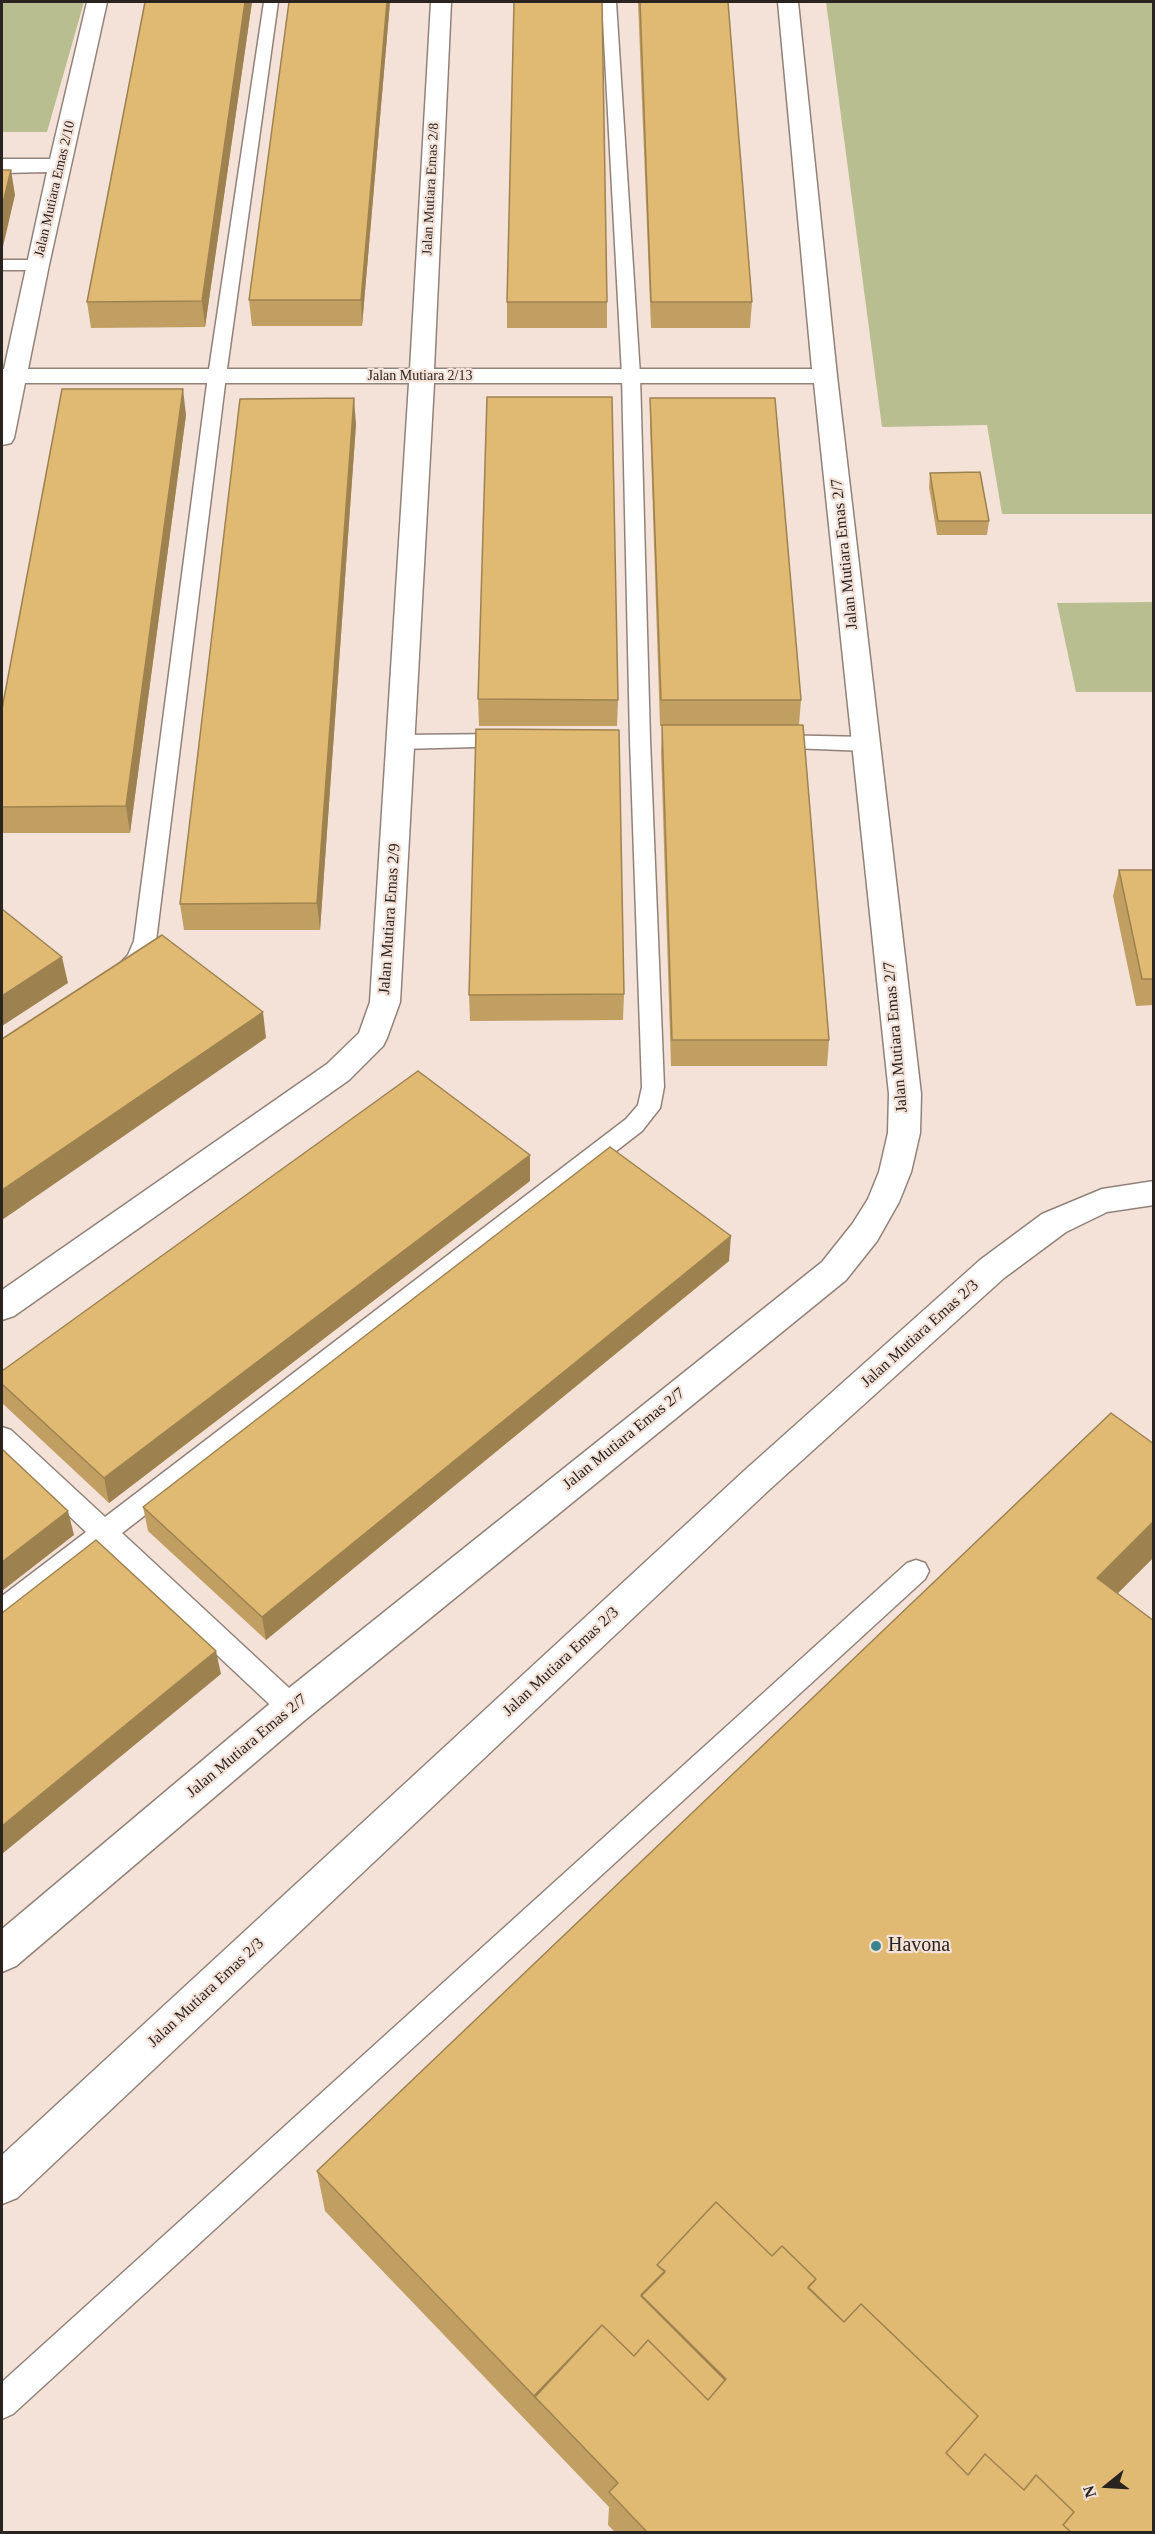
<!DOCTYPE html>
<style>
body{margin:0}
#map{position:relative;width:1155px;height:2534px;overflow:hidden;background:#f4e2d9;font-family:"Times New Roman",serif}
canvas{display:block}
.frame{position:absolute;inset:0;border:3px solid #2a2420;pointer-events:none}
.north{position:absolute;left:1077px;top:2456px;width:60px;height:60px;-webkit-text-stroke:4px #f4e2d9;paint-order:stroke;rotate:252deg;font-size:16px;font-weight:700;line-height:24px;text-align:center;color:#2a2420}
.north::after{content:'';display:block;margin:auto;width:21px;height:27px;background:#2a2420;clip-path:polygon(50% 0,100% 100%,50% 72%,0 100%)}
</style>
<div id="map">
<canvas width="1155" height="2534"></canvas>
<div class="frame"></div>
<div class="north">N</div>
</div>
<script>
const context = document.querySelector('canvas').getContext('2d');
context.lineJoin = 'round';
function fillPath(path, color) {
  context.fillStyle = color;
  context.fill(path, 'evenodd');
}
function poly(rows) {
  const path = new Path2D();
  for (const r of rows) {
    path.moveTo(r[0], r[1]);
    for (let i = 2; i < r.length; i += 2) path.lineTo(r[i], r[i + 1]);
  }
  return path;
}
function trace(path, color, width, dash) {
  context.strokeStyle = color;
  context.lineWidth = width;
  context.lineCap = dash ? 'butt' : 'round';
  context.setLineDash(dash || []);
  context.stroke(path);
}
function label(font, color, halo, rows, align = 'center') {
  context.font = font + ' "Times New Roman",serif';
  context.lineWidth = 4.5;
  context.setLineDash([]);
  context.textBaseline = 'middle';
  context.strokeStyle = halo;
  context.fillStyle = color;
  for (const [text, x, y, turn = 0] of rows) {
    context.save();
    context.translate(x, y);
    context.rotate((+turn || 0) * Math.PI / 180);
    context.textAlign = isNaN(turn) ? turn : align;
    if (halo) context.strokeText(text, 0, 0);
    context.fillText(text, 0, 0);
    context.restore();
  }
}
fillPath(poly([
 [2,2,84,2,47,132,2,132],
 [826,2,1153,2,1153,514,1002,514,987,425,882,427],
 [1153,602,1153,692,1076,692,1057,603]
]), '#b8be8f');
const service = poly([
 [264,2,278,2,226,376,156,941,145,964,131,977,123,980,115,977,112,972,128,955,134,941,208,376,264,2],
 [602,2,616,2,640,375,650,740,664,1087,660,1108,642,1131,122,1533,302,1700,306,1708,302,1716,292,1720,282,1716,103,1548,11,1619,2,1622,2,1596,86,1532,2,1452,2,1427,11,1430,105,1517,626,1119,638,1105,642,1087,630,740,622,375,602,2],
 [2,260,37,260,45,265,37,270,2,270,2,260],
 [507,734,514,736,517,741,514,746,401,749,394,747,391,742,394,737,401,735,507,734],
 [773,735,866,737,873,739,876,744,873,749,866,751,766,747,763,742,766,737,773,735],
 [916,1560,925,1563,929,1571,925,1579,13,2414,2,2419,2,2382,907,1563,916,1560]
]);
const minor = poly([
 [87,2,107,2,49,265,28,369,410,369,431,2,451,2,434,369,812,369,778,2,798,2,837,376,921,1094,920,1133,911,1172,899,1202,877,1241,846,1280,305,1720,16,1966,2,1972,2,1929,279,1696,822,1262,853,1223,868,1199,879,1172,888,1133,889,1094,814,383,434,383,400,1002,387,1038,383,1046,349,1080,14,1316,2,1320,2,1290,327,1064,359,1033,370,1002,409,383,25,383,14,438,11,443,2,445,2,369,4,369,47,172,2,173,2,159,50,159,87,2],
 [1154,1181,1154,1205,1107,1212,1066,1232,1004,1278,769,1490,17,2198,2,2204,2,2155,745,1470,980,1260,1042,1214,1102,1189,1154,1181]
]);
trace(service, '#918279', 3);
trace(minor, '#918279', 3);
fillPath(service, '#fff');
fillPath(minor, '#fff');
fillPath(poly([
 [145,2,252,2,205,327,91,328,87,302],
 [390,2,362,326,252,326,249,300],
 [638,2,728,2,752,302,750,328,651,328],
 [507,302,607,302,607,328,507,328],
 [650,398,801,700,799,725,829,1040,827,1066,671,1066,661,752,662,726,660,726,650,424],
 [186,415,130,833,2,833,2,709],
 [356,424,320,930,184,930,180,904],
 [930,473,989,521,987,535,937,535,929,487],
 [478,699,618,700,617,726,479,726],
 [1119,870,1154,870,1154,1005,1136,1006,1113,896],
 [624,994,623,1020,470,1021,469,995],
 [530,1181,109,1503,2,1403,2,1371],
 [729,1261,266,1640,148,1531,143,1507],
 [1154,1444,1154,1557,1117,1594,1154,2532,615,2532,608,2525,609,2507,325,2211,317,2171]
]), '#c19f62');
fillPath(poly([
 [245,2,252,2,205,327,202,301],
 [387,2,390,2,362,326,361,300],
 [11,170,15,195,2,251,2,207],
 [183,389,186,415,130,833,126,806],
 [354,398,356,424,320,930,317,903],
 [62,957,68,983,2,1026,2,996],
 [263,1012,266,1038,2,1220,2,1190],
 [530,1155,530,1181,109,1503,104,1478],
 [731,1236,729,1261,266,1640,262,1617],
 [68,1511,74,1535,2,1591,2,1562],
 [1154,1521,1154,1557,1083,1628,1097,1578],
 [216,1651,221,1674,2,1854,2,1826]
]), '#9d8250');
const building = poly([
 [145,2,245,2,202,301,87,302,145,2],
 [289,2,387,2,361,300,249,300,289,2],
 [514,2,602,2,607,302,507,302,514,2],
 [640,2,728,2,752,302,651,302,640,2],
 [2,170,11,170,2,207,2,170],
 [62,389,183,389,126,806,2,807,2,709,62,389],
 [487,397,612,397,618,700,478,699,487,397],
 [354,398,317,903,180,904,240,399,354,398],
 [650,398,775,398,801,700,661,700,650,398],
 [980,472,989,521,938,521,930,473,980,472],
 [662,725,803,725,829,1040,672,1040,662,725],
 [476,729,619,730,624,994,469,995,476,729],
 [1119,870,1154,870,1154,979,1142,979,1119,870],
 [2,909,62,957,2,996,2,909],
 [162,935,263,1012,2,1190,2,1039,162,935],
 [418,1071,530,1155,104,1478,2,1384,2,1371,418,1071],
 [610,1147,731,1236,262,1617,143,1507,610,1147],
 [1111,1413,1154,1444,1154,1521,1097,1578,1154,1621,1154,2532,1071,2532,1063,2525,1074,2512,1036,2475,1024,2490,985,2454,968,2475,946,2453,978,2416,861,2304,844,2322,808,2288,816,2279,782,2246,772,2256,716,2202,657,2265,665,2272,641,2296,725,2380,708,2400,648,2340,634,2356,602,2325,535,2397,317,2171,1111,1413],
 [2,1449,68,1511,2,1562,2,1449],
 [96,1540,216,1651,2,1826,2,1613,96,1540],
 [716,2202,772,2256,782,2246,816,2279,808,2287,844,2322,861,2304,978,2416,946,2453,968,2475,985,2454,1024,2490,1036,2475,1074,2512,1063,2525,1071,2532,647,2532,609,2492,618,2483,534,2396,602,2325,634,2356,648,2340,708,2400,726,2379,641,2295,665,2271,657,2265,716,2202]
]);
fillPath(building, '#e0b972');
trace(building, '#9d8250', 1.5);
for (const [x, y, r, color] of [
 [876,1946,6,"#3c828e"]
]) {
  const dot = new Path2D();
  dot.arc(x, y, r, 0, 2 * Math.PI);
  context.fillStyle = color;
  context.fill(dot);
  trace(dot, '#f4e2d9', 2);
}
label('14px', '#2a2420', '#f4e2d9', [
 ["Jalan Mutiara Emas 2/10",55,189,-77],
 ["Jalan Mutiara Emas 2/8",431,189,-87],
 ["Jalan Mutiara 2/13",420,376]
]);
label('16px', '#2a2420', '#f4e2d9', [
 ["Jalan Mutiara Emas 2/7",845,554,-96],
 ["Jalan Mutiara Emas 2/9",390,919,-86],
 ["Jalan Mutiara Emas 2/7",896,1037,-95],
 ["Jalan Mutiara Emas 2/3",920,1334,-42],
 ["Jalan Mutiara Emas 2/7",624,1439,-39],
 ["Jalan Mutiara Emas 2/3",561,1662,-43],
 ["Jalan Mutiara Emas 2/7",247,1746,-40],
 ["Jalan Mutiara Emas 2/3",206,1993,-43]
]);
label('20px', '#2a2420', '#f4e2d9', [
 ["Havona",888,1946]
], 'left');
</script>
